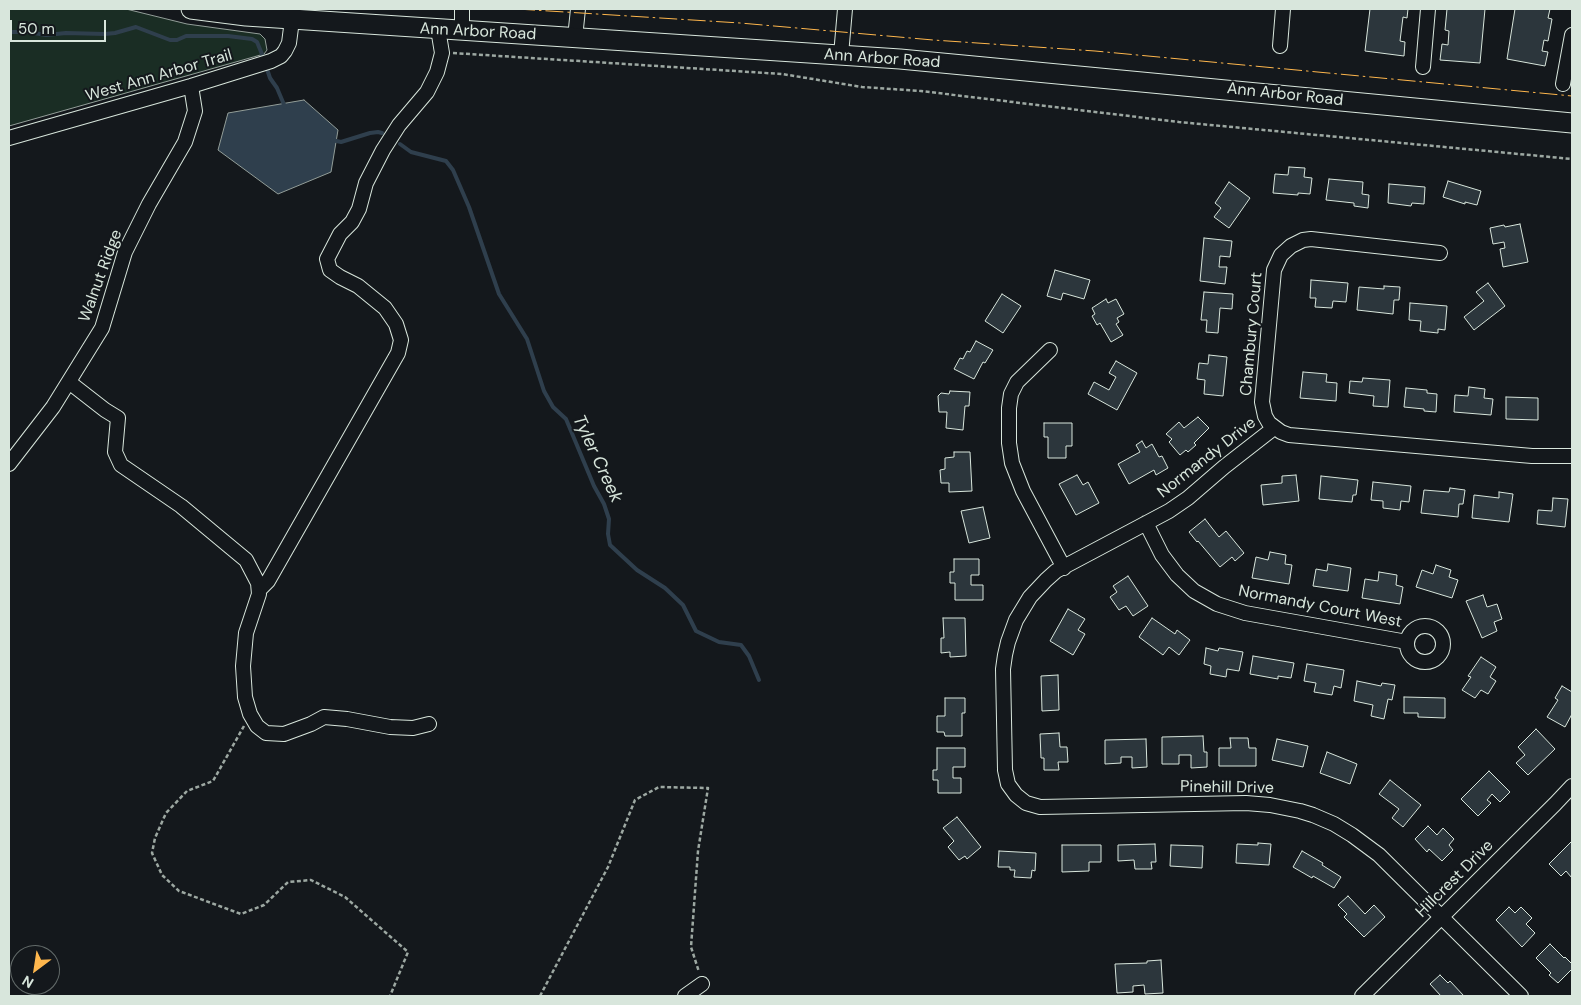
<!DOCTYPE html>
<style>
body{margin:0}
#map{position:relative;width:1581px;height:1005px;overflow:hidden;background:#14181c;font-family:"DM Sans",sans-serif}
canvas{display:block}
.frame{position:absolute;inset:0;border:10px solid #d8e6dc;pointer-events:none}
.north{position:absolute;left:10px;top:945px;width:50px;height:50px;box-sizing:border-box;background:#14181c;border:1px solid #626a69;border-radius:50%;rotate:211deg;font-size:14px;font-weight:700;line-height:20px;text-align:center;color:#d8e6dc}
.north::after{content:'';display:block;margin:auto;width:18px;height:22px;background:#ffb74d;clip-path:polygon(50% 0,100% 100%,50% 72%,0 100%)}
.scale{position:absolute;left:10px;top:20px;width:96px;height:22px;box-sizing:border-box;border:2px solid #d8e6dc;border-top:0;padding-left:6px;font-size:15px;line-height:18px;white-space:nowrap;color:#d8e6dc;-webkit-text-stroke:4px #14181c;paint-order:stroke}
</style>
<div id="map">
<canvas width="1581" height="1005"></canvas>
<div class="frame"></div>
<div class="north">N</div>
<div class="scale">50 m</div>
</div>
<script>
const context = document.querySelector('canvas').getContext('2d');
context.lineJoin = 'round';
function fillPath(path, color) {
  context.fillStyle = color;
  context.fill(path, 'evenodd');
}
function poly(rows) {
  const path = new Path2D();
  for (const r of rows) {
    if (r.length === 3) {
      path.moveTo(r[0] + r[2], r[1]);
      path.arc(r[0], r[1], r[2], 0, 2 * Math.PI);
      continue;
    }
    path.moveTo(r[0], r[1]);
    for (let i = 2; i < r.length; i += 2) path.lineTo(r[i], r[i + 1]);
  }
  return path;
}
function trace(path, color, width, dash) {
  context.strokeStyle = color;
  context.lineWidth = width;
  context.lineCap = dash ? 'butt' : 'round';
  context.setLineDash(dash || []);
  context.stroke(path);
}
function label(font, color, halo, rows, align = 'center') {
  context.font = font + ' "DM Sans",sans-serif';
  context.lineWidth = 4;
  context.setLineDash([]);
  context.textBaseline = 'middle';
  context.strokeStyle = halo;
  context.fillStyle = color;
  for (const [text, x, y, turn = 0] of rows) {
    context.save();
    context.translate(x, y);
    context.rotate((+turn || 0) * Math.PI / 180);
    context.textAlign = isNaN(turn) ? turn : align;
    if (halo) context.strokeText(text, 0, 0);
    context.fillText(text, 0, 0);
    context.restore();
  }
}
const green = poly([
 [9,9,126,9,187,24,260,34,265,39,267,50,264,54,9,126,9,9]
]);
fillPath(green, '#1a2d24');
trace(green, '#939e99', 1);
const water = poly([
 [304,100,338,130,331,172,278,194,218,150,228,113,304,100]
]);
fillPath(water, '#2f3f4d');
trace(water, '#939e99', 1);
trace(poly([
 [9,32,28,32,46,35,66,33,105,34,115,33,136,27,170,40,177,40,186,36,228,36,252,39,257,42,264,59],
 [266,66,270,78,277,88,285,107],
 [332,140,341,142,370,133,378,132,382,133],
 [400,144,411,152,446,161,453,170,469,207,499,294,527,339,544,391,553,407,566,419,594,486,604,504,609,519,608,534,610,545,637,570,665,588,683,605,696,631,719,642,741,645,749,656,759,680]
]), '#2f3f4d', 4);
const building = poly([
 [1370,9,1408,9,1407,18,1403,17,1400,41,1405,42,1404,56,1365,51,1370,9],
 [1447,9,1485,9,1480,63,1440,60,1442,44,1448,45,1449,31,1445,30,1447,9],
 [1515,9,1550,9,1548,18,1552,19,1548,41,1544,40,1542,51,1548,52,1545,66,1507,59,1515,9],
 [1289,167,1305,168,1304,177,1312,178,1310,194,1298,193,1298,195,1273,193,1275,174,1288,175,1289,167],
 [1329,179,1363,182,1362,194,1369,195,1368,208,1354,206,1354,203,1326,200,1329,179],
 [1448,181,1481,191,1477,205,1465,202,1465,204,1443,197,1448,181],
 [1229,182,1250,198,1229,228,1214,217,1221,208,1215,203,1229,182],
 [1389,184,1425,187,1424,204,1412,203,1411,206,1388,203,1389,184],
 [1520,224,1528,262,1503,267,1500,249,1505,248,1504,242,1493,244,1490,228,1504,225,1505,227,1520,224],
 [1204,238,1232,241,1230,257,1220,256,1219,267,1227,267,1225,284,1200,281,1204,238],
 [1055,270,1090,280,1084,299,1063,293,1061,300,1047,296,1055,270],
 [1311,280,1348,283,1346,302,1333,301,1332,308,1315,307,1316,298,1310,298,1311,280],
 [1488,283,1505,306,1474,330,1464,317,1484,301,1476,292,1488,283],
 [1384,286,1400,287,1399,300,1394,300,1393,314,1357,310,1359,287,1384,289,1384,286],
 [1204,292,1233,294,1232,309,1220,308,1218,333,1206,332,1207,320,1201,320,1204,292],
 [1002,294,1021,306,1003,333,985,321,1002,294],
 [1106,299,1108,303,1116,299,1124,314,1117,318,1119,322,1116,324,1123,335,1111,342,1100,323,1097,325,1092,316,1095,314,1092,308,1106,299],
 [1410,303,1447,306,1445,330,1438,329,1438,333,1420,331,1421,321,1409,320,1410,303],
 [976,341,993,350,985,363,983,362,974,379,954,369,960,358,963,359,967,351,970,352,976,341],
 [1209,355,1227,357,1223,396,1204,394,1205,380,1197,379,1199,363,1208,364,1209,355],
 [1116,361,1137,373,1117,410,1088,394,1094,382,1109,390,1116,377,1109,373,1116,361],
 [1303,372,1327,374,1326,382,1337,383,1336,401,1300,398,1303,372],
 [1363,378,1390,380,1388,407,1373,406,1374,396,1349,393,1350,381,1362,382,1363,378],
 [1469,387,1485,389,1484,398,1493,399,1491,415,1454,412,1455,395,1468,396,1469,387],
 [1406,388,1427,390,1427,393,1437,394,1436,412,1424,411,1424,409,1404,407,1406,388],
 [950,391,970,392,969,406,965,406,963,430,946,428,947,412,939,412,938,396,941,393,949,394,950,391],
 [1506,397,1538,398,1538,420,1506,419,1506,397],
 [1198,417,1209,428,1194,443,1196,445,1188,452,1186,450,1180,455,1169,442,1172,439,1166,434,1179,422,1184,428,1198,417],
 [1044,423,1072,423,1072,446,1066,446,1066,458,1048,458,1048,437,1044,437,1044,423],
 [1142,441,1146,448,1152,444,1159,457,1162,456,1168,468,1156,475,1154,470,1129,484,1118,464,1140,452,1136,445,1142,441],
 [954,452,970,452,972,491,949,492,949,483,941,483,940,470,945,469,945,458,954,457,954,452],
 [1077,475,1083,485,1088,482,1099,503,1076,515,1059,484,1077,475],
 [1296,475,1299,501,1263,505,1261,485,1282,483,1282,476,1296,475],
 [1321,476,1358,480,1356,495,1353,495,1352,502,1319,499,1321,476],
 [1373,482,1411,486,1409,502,1401,501,1400,510,1383,508,1383,501,1371,500,1373,482],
 [1450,488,1465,490,1463,504,1459,504,1458,517,1421,513,1424,490,1449,492,1450,488],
 [1499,492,1513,494,1509,522,1472,518,1474,495,1499,498,1499,492],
 [1553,498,1568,499,1565,527,1537,524,1538,510,1552,511,1553,498],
 [983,507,990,538,969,543,961,511,983,507],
 [1205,519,1219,537,1226,531,1244,553,1235,561,1232,557,1220,567,1198,541,1197,542,1189,532,1205,519],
 [1270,552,1286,555,1285,564,1292,565,1289,584,1252,578,1256,557,1268,560,1270,552],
 [954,559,979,559,979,575,971,575,971,585,983,585,983,600,955,600,955,583,950,583,950,572,954,572,954,559],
 [1328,564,1351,568,1348,591,1313,586,1316,569,1327,571,1328,564],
 [1436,565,1451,570,1449,577,1458,580,1452,598,1416,587,1422,570,1433,574,1436,565],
 [1379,572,1397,575,1396,585,1403,587,1400,604,1362,598,1365,579,1378,581,1379,572],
 [1128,576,1148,606,1133,616,1126,606,1119,610,1110,597,1117,592,1113,586,1128,576],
 [1483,595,1487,607,1497,604,1502,619,1494,622,1497,631,1482,638,1466,601,1483,595],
 [1068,609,1085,619,1078,630,1085,634,1073,655,1050,641,1068,609],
 [943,618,965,618,966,656,950,657,950,652,941,653,941,638,944,638,943,618],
 [1152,618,1175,634,1177,630,1190,640,1179,655,1169,647,1163,655,1139,637,1152,618],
 [1206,648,1218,651,1219,648,1243,652,1239,671,1227,669,1226,677,1210,674,1211,666,1204,664,1206,648],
 [1253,656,1294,663,1291,678,1278,676,1278,679,1250,674,1253,656],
 [1481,657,1496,667,1490,677,1496,681,1488,694,1481,690,1475,698,1462,690,1471,677,1468,676,1481,657],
 [1307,664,1344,670,1341,688,1334,686,1332,695,1314,692,1316,683,1304,681,1307,664],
 [1058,675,1059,710,1042,711,1041,676,1058,675],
 [1357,681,1381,686,1382,683,1395,685,1392,700,1388,699,1384,719,1371,716,1373,705,1354,701,1357,681],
 [1562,686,1572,692,1572,714,1565,727,1547,717,1558,700,1555,698,1562,686],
 [1404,697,1445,698,1445,718,1418,717,1418,713,1404,713,1404,697],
 [945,698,965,698,965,713,962,713,962,736,945,736,944,732,937,732,937,716,945,716,945,698],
 [1536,729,1555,749,1528,775,1516,763,1525,755,1518,747,1536,729],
 [1059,733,1060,747,1067,747,1068,762,1058,762,1059,770,1044,770,1044,758,1041,758,1040,734,1059,733],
 [1203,736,1204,752,1207,752,1207,767,1191,768,1191,755,1179,755,1179,764,1162,764,1162,737,1203,736],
 [1230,738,1248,738,1249,748,1256,748,1256,766,1219,766,1219,748,1231,748,1230,738],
 [1146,739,1147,767,1132,768,1132,757,1121,757,1121,763,1105,764,1105,740,1146,739],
 [1277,739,1308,746,1303,767,1272,760,1277,739],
 [937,748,965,748,965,767,953,767,953,778,961,778,961,793,938,793,938,780,933,780,933,770,937,770,937,748],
 [1327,752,1357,764,1350,784,1320,773,1327,752],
 [1489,771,1510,792,1500,802,1492,794,1487,800,1491,803,1478,816,1461,799,1489,771],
 [1390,780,1421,805,1403,827,1392,818,1399,809,1379,794,1390,780],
 [957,817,981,847,967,859,965,856,959,860,948,847,954,841,943,828,957,817],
 [1428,826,1437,835,1443,828,1454,839,1449,845,1453,850,1442,861,1429,849,1427,852,1415,839,1428,826],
 [1572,841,1572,878,1566,871,1561,876,1549,864,1572,841],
 [1258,843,1271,844,1269,865,1236,863,1237,844,1258,845,1258,843],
 [1155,844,1156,862,1151,862,1152,869,1135,869,1134,860,1118,861,1118,845,1155,844],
 [1062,845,1101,845,1101,862,1089,862,1089,871,1062,872,1062,845],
 [1171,845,1203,846,1202,868,1170,866,1171,845],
 [999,851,1036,853,1035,871,1032,870,1031,878,1014,877,1015,870,1010,870,1010,867,998,867,999,851],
 [1302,851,1323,863,1322,865,1341,877,1334,888,1313,876,1312,878,1293,867,1302,851],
 [1348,896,1365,914,1374,905,1385,917,1364,937,1344,917,1347,914,1338,905,1348,896],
 [1509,907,1515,913,1521,907,1532,918,1526,924,1535,933,1522,947,1496,920,1509,907],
 [1550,944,1564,958,1565,957,1572,964,1572,969,1558,983,1549,975,1551,973,1536,958,1550,944],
 [1161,960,1163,993,1145,994,1144,985,1133,986,1133,992,1117,993,1115,964,1147,963,1147,961,1161,960],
 [1440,975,1448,983,1450,981,1464,996,1441,996,1430,984,1440,975]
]);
fillPath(building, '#2c363c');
trace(building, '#d8e6dc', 1);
const minor = poly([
 [462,30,462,9],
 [575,38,578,9],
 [1280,46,1283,9],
 [841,55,845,9],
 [1423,67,1428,9],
 [1563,84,1572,35],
 [9,138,191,86,271,61,281,56,285,51,289,43,292,20],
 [1440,253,1311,239,1303,240,1291,246,1281,255,1274,270,1262,402,1265,416,1269,423,1281,432,1289,435,1532,456,1572,456],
 [1050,350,1017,382,1011,394,1009,408,1009,443,1012,463,1023,491,1064,568],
 [69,382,105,410,118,418,115,452,121,465,181,506,246,560,258,583,259,594,246,633,243,666,245,697,250,714,257,726,266,733,284,734,311,724,324,717,347,719,390,727,413,728,429,724],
 [1274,428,1224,467,1188,498,1169,511,1056,571,1046,580,1030,597,1016,620,1008,642,1005,655,1003,669,1005,770,1008,784,1016,795,1026,803,1040,807,1246,803,1270,805,1300,811,1313,815,1334,824,1352,835,1379,855,1521,996],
 [9,464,53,407,102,328,125,252,149,204,185,142,195,111,191,86],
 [1146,523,1162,555,1177,575,1194,591,1217,604,1245,613,1407,642],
 [259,590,268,581,398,353,401,340,396,324,385,308,358,286,340,277,330,270,327,259,340,234,352,222,359,209,366,183,383,150,399,125,427,92,437,72,442,53,438,29],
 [1425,644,18],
 [685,996,702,984],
 [1362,996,1555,804,1572,786]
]);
const major = poly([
 [191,9,246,16,900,59,1572,123]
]);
trace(minor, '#d8e6dc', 16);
trace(major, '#d8e6dc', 21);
trace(poly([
 [453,53,782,74,862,87,921,91,1179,122,1572,159],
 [244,726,213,781,187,791,166,813,155,838,152,853,162,875,179,891,241,914,264,905,288,882,311,880,345,897,408,952,390,996],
 [540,996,608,867,635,800,659,787,708,788,698,851,691,947,699,972]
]), '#9da8a2', 2.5, [4, 2.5]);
trace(minor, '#14181c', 14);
trace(major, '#14181c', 19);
trace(poly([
 [517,9,740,23,933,40,1095,51,1572,96]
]), '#ffb74d', 1, [18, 4, 2.5, 4]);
label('16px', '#d8e6dc', '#14181c', [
 ["Ann Arbor Road",478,32,3],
 ["Ann Arbor Road",882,59,4],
 ["West Ann Arbor Trail",159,76,-16],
 ["Ann Arbor Road",1285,95,6],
 ["Walnut Ridge",101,276,-70],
 ["Chambury Court",1252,334,-85],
 ["Normandy Drive",1207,458,-38],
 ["Normandy Court West",1320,607,11],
 ["Pinehill Drive",1227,788,1],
 ["Hillcrest Drive",1455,879,-45]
]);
label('italic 18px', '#d8e6dc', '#14181c', [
 ["Tyler Creek",597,459,65]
]);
</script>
